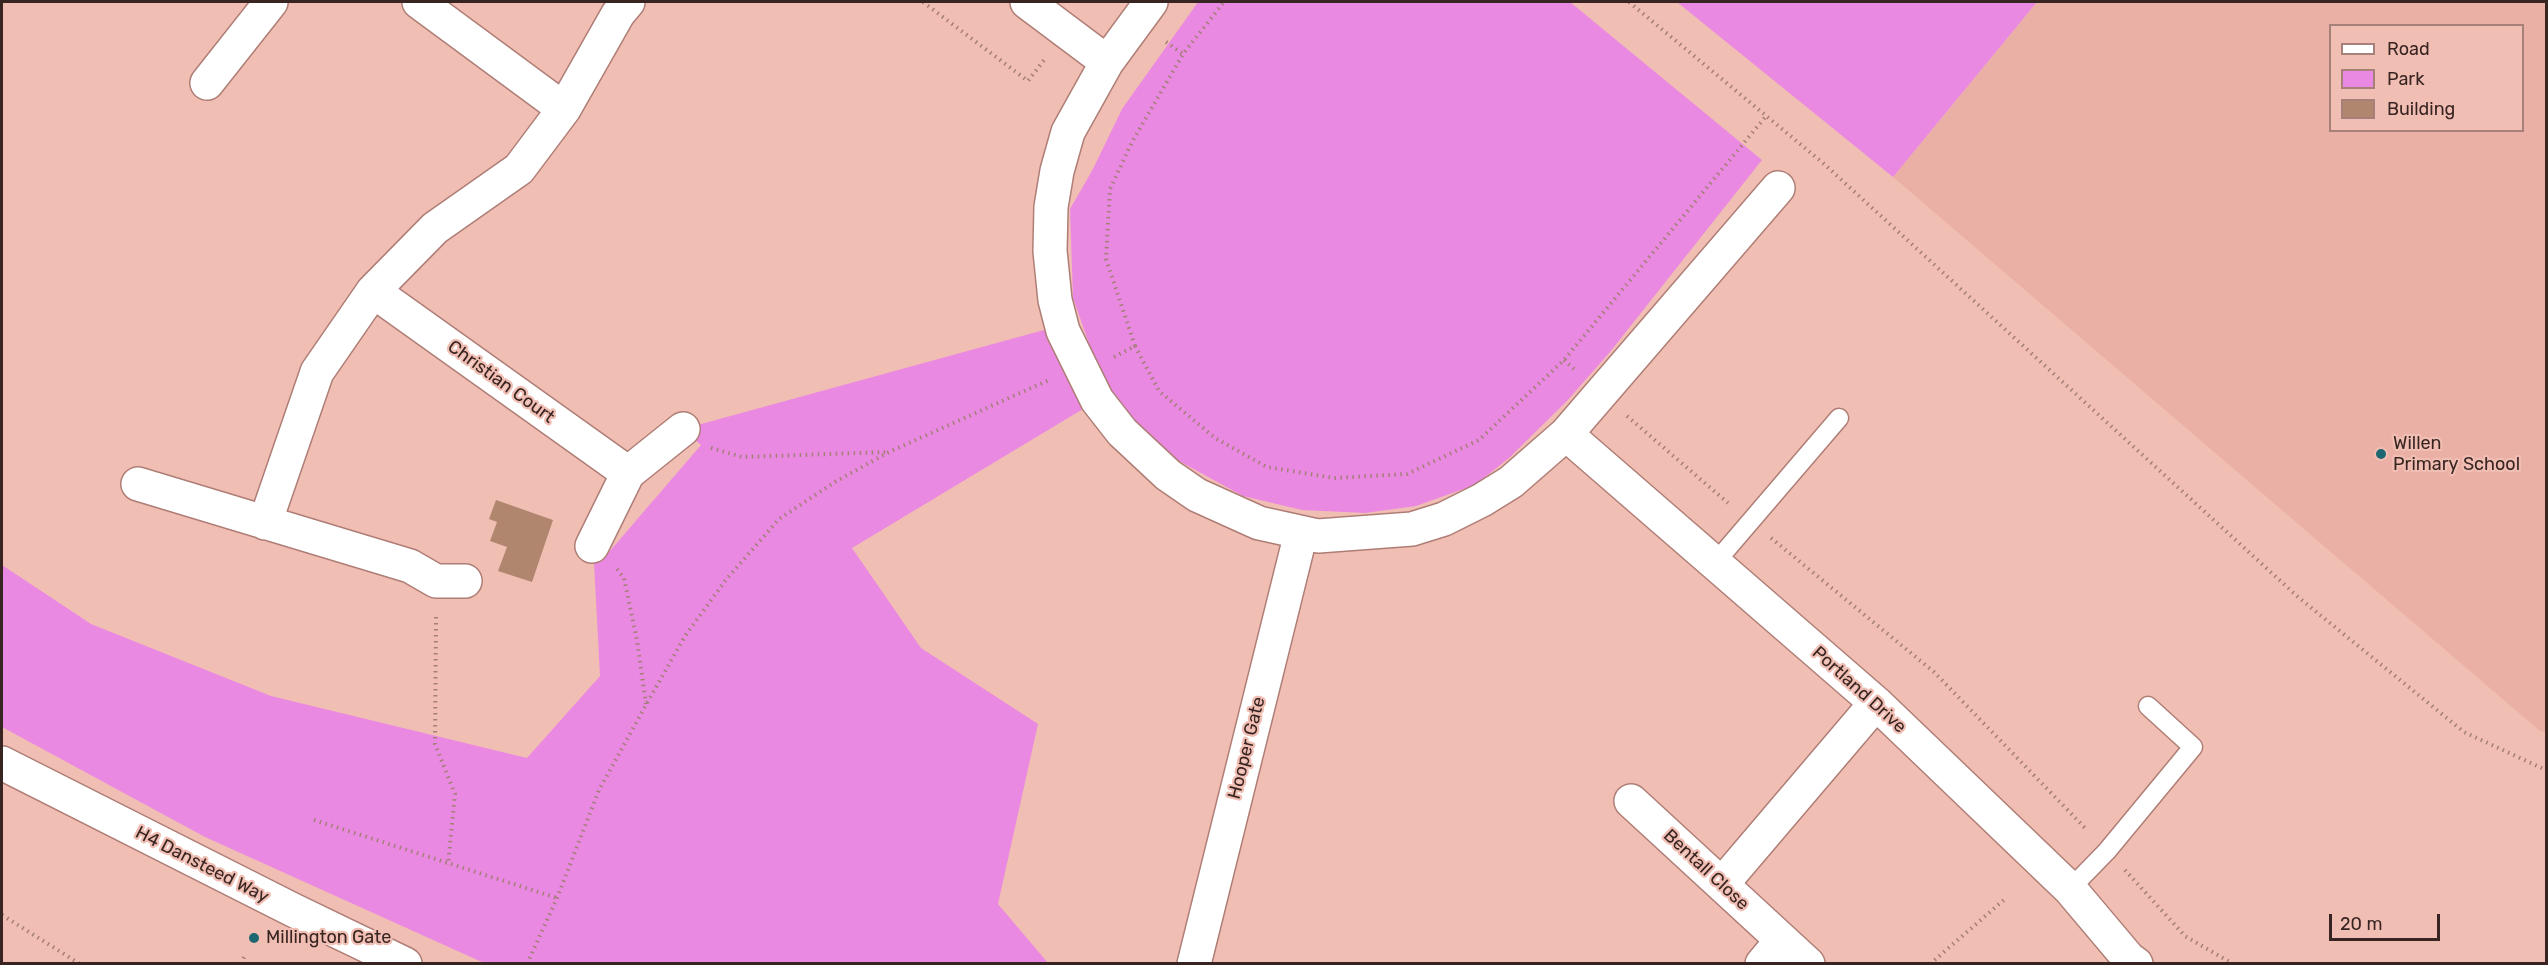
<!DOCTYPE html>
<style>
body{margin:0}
#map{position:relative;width:2548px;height:965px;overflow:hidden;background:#f1beb4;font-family:Rubik,sans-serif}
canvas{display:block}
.frame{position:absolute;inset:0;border:3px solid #382521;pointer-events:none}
.legend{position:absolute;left:2329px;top:24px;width:195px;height:108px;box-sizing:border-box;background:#f1beb4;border:2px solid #a78179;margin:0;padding:8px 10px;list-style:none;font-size:18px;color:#382521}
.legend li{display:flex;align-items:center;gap:12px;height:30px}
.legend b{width:30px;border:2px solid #a78179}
.scale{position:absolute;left:2329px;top:914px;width:111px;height:27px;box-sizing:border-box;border:3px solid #382521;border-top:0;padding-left:8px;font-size:18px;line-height:21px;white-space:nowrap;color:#382521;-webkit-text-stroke:4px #f1beb4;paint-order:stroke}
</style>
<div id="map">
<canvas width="2548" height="965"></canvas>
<div class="frame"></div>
<ul class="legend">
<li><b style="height:8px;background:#fff"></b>Road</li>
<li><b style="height:16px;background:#ea89e1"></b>Park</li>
<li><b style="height:16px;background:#b0866f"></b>Building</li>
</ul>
<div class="scale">20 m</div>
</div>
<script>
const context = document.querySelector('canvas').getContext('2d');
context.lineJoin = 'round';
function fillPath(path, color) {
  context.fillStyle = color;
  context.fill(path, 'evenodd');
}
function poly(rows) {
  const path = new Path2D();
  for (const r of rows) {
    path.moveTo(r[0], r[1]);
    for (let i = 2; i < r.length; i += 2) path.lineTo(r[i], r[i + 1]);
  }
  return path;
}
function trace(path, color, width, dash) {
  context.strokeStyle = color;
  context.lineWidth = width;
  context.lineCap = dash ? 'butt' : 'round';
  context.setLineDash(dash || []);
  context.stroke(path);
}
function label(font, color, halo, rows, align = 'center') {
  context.font = font + ' Rubik,sans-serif';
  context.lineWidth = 4.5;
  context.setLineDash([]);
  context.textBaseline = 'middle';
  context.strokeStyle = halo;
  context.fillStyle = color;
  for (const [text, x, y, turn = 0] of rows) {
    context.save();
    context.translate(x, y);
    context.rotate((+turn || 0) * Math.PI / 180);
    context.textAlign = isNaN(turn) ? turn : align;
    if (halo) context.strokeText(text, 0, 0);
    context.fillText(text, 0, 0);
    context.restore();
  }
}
fillPath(poly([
 [2037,2,2546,2,2546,732,2540,731,1893,177],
 [2330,26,2522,26,2522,130,2330,130]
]), '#ebb0a5');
fillPath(poly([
 [1198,2,1570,2,1762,160,1610,352,1567,401,1509,458,1475,485,1416,506,1365,513,1302,510,1243,496,1179,461,1133,420,1101,378,1073,298,1070,209,1093,169,1122,109],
 [1677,2,2037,2,1893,177],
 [1044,330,1083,409,852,548,921,648,1038,724,998,904,1048,963,484,963,205,837,2,727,2,565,91,624,271,696,527,758,600,676,594,563,603,559,701,445,683,429]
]), '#ea89e1');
fillPath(poly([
 [496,500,553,520,532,582,498,571,507,547,490,541,497,522,489,519]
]), '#b0866f');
const service = poly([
 [1714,564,1839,418],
 [2070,889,2107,851,2193,747,2148,706]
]);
const minor = poly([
 [419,2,564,109],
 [1027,2,1107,62],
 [1151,2,1107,62,1068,132,1057,171,1051,207,1050,251,1055,300,1063,331,1097,400,1122,432,1168,475,1197,495,1259,523,1318,536,1412,529,1444,519,1482,500,1511,482,1566,434,1778,188],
 [207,83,271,2],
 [373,291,628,473],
 [1566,434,1876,703,2070,889,2129,959,2136,964],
 [138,484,410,566,436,581,465,581],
 [265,523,317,372,373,291,435,228,519,169,564,109,618,14,628,2],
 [592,546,628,473,683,429],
 [1631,801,1808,964],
 [1722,884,1876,703],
 [1194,964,1301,533],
 [1762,964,1782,940]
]);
const tertiary = poly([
 [2,763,293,910,405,964]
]);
trace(service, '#ae7e76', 21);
trace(minor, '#ae7e76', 36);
trace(tertiary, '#ae7e76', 36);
trace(poly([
 [923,2,1028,81,1044,60],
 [1629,2,1823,163,2298,597,2464,732,2546,770],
 [1166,42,1183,54],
 [1135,346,1159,391,1215,438,1267,467,1334,478,1407,474,1479,440,1564,360,1767,115],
 [1114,357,1135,346,1106,259,1110,189,1132,142,1183,54,1224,2],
 [1564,360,1574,369],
 [1627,416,1728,503],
 [711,448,742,457,888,452],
 [1771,538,1934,672,2087,830],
 [617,569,624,578,637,640,646,704],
 [436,617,435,744,455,794,448,865],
 [314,820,557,898],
 [2125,870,2185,936,2233,964],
 [2,915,80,964],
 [241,964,245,955],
 [527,964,557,898,599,790,646,705,685,636,725,581,779,519,835,482,889,452,1049,380],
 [1930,964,2005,899]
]), '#a47f77', 4, [1.5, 4.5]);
trace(service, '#fff', 18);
trace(minor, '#fff', 33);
trace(tertiary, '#fff', 33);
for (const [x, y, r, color] of [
 [2381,454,6,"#1d6773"],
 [254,938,6,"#1d6773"]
]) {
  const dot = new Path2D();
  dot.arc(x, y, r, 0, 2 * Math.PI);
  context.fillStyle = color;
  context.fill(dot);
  trace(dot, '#f1beb4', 2);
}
label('18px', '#382521', '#f1beb4', [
 ["Christian Court",501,382,36],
 ["Portland Drive",1859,690,42],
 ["Hooper Gate",1247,748,-76],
 ["H4 Dansteed Way",202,865,27],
 ["Bentall Close",1706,870,43]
]);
label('18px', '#382521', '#f1beb4', [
 ["Willen",2393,444],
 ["Primary School",2393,465],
 ["Millington Gate",266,938]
], 'left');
</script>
